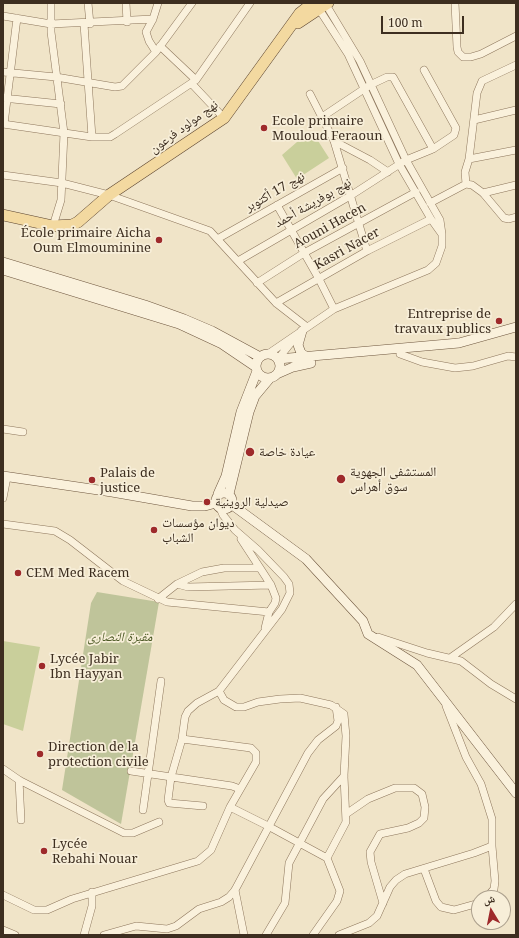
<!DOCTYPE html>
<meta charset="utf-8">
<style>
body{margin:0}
#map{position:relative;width:519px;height:938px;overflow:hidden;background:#f0e4c8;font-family:"Noto Serif","Noto Naskh Arabic",serif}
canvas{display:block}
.frame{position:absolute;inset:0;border:4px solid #3d2e20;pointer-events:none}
.north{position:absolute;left:471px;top:890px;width:40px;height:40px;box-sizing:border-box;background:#f7eed8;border:1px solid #ada18e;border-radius:50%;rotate:350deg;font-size:11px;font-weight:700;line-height:16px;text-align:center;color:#3d2e20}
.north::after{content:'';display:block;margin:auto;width:14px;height:18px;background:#9e2a2b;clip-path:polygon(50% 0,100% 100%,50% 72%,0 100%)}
.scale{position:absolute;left:381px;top:16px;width:83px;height:18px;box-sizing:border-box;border:2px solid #3d2e20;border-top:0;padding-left:5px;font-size:12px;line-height:14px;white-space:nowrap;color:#3d2e20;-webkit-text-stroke:3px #f7eed8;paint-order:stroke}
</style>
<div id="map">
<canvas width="519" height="938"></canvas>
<div class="frame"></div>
<div class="north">ش</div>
<div class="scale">100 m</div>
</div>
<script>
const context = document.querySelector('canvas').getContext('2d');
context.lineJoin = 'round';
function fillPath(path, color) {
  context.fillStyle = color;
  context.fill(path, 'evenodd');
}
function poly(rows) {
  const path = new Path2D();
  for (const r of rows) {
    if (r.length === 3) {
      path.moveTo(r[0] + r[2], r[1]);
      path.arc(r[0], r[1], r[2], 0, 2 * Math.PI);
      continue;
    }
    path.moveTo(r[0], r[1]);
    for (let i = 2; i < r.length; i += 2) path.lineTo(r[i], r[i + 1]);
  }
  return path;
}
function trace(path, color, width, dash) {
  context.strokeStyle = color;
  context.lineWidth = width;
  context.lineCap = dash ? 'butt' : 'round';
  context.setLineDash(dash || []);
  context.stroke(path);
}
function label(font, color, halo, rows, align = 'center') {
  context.font = font + ' "Noto Serif","Noto Naskh Arabic",serif';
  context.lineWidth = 3.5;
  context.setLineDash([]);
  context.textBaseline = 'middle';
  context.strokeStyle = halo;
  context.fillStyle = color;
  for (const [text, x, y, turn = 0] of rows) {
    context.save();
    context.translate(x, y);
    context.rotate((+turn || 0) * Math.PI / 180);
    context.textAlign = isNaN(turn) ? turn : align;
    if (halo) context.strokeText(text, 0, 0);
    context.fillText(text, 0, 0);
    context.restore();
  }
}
fillPath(poly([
 [313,133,329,158,297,179,282,155,297,142],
 [3,641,40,647,23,731,3,724]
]), '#c9cf9b');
fillPath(poly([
 [97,592,159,602,121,824,62,790,91,603]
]), '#bfc49a');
const street = poly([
 [51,3,51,32,64,133,61,200,53,226],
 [88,3,90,24],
 [126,3,127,22],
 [455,3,457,47,458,52,463,57,471,57,481,54,516,36],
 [317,6,348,54,399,164,431,219,441,233],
 [3,16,51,24,153,19],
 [84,24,92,137],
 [160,46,196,80],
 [156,52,192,3],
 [424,70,456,128,454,135,433,149],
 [3,72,56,77,115,87,122,86,156,52,149,41,146,32,153,19,158,3],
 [192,84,224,118],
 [310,94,334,141,367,251],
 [3,98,61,104],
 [474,120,516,110],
 [3,124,92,137,110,137,115,134,196,80,250,3],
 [4,124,17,18],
 [334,141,370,160,388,172],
 [469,159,516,150],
 [3,175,62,183,109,195,210,231,276,303,307,327],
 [466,184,472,185,483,193,504,218,509,219,516,217],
 [483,193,516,185],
 [430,203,466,184,465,172,469,159,477,93,482,81,516,65],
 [277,205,319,279,334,309],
 [219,238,343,168],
 [238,261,350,196,406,160,433,149,393,77,387,77,370,85,322,117],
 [257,283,304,253,416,192],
 [276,303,367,251,431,219],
 [268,354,334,309,428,270,436,263,442,246,442,234,440,220,406,160,360,61,325,3],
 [400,354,422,362,455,368,473,366,508,356,516,357],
 [278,359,294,339],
 [3,429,23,432],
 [3,498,7,477],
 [3,524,55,531,70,540,123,581,167,602,269,612],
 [260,568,271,585,276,598,275,603,269,612,265,628],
 [177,584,188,587,271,585],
 [158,599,177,584,202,572,224,568,260,568,241,539],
 [378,637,427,653,461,661,491,684,516,699],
 [450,658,494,627,516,604],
 [219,691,224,700,236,707,244,707,258,702,280,699,300,698,331,705,344,714,346,736,344,776,346,822,327,858,340,891,337,901,313,935],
 [182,739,171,777,168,800,169,803,203,806],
 [3,769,19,780,124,833,133,833,159,822],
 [131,771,232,786,240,789],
 [19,780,21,820],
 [230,807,268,826,327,858],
 [143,810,161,681],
 [346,814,368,799,395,788,414,788,422,794,425,807,424,818,419,823,408,828,380,834,370,852,371,862,383,903],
 [424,869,436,901,441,907,454,910,479,903],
 [235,890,244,935],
 [3,895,34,910,47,910,72,899,198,861,211,850,230,807,256,762,256,753,251,748,182,739,185,717,188,711,197,703,219,691,282,609,290,593,289,584,284,577,258,550,235,530,223,515,220,508],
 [486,898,494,889,495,881,492,846],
 [3,930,15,935],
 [84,935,92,906,92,892],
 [104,935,136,926,167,929,176,926,199,909,221,902,229,897,235,890,308,753,318,740,336,726,338,721,336,707],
 [266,935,285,903,289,863,323,799,344,776],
 [339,935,369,923,377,916,390,887,396,880,405,874,474,853,492,846,492,819,481,784,466,757,446,706]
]);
const secondary = poly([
 [3,262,145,305,184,319,212,331,260,357],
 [3,270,179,324,222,344,256,367],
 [302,331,298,345,301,353,308,358],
 [268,366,12],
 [278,359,459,343,516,327],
 [277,374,293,367,311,363],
 [3,476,112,492,192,506,205,506,216,503],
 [224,501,8],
 [218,494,226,476,241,412,257,371],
 [229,494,249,412,255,396,270,378],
 [231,504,306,559,363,621,368,634,417,665,516,793]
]);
const primary = poly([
 [298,23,328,3],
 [3,215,53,226,72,225,78,222,109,195,224,118,300,13,313,3]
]);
trace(street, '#8d765c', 8);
trace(secondary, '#6f573f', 10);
trace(primary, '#5b4430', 12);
trace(street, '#faf1dc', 7);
trace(secondary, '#faf1dc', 9);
trace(primary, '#f3d9a0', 11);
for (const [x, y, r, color] of [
 [264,128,4,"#9e2a2b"],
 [159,240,4,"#9e2a2b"],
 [499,321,4,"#9e2a2b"],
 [250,452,5,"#9e2a2b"],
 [341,479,5,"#9e2a2b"],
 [92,480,4,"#9e2a2b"],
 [207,502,4,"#9e2a2b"],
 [154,530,4,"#9e2a2b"],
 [18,573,4,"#9e2a2b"],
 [42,666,4,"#9e2a2b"],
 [40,754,4,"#9e2a2b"],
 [44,851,4,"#9e2a2b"]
]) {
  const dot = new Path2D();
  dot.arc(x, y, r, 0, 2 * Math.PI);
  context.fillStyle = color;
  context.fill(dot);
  trace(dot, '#f7eed8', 1.5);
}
label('13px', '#3d2e20', '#f7eed8', [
 ["Ecole primaire",272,121],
 ["Mouloud Feraoun",272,136],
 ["École primaire Aicha",151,233,"right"],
 ["Oum Elmouminine",151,248,"right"],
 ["Entreprise de",491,314,"right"],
 ["travaux publics",491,329,"right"],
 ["عيادة خاصة",259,452],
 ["المستشفى الجهوية",350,472],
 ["سوق أهراس",350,487],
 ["Palais de",100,473],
 ["justice",100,488],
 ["صيدلية الروينية",215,502],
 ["ديوان مؤسسات",162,523],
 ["الشباب",162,538],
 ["CEM Med Racem",26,573],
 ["Lycée Jabir",50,659],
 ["Ibn Hayyan",50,674],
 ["Direction de la",48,747],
 ["protection civile",48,762],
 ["Lycée",52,844],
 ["Rebahi Nouar",52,859]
], 'left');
label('13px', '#3d2e20', '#f7eed8', [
 ["نهج مولود فرعون",184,127,-36],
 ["نهج 17 أكتوبر",275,192,-30],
 ["نهج بوفريشة أحمد",313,203,-30],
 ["Aouni Hacen",330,226,-29],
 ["Kasri Nacer",347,249,-29]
]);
label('italic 13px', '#4d5a26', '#f7eed8', [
 ["مقبرة النصارى",120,637]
]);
</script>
